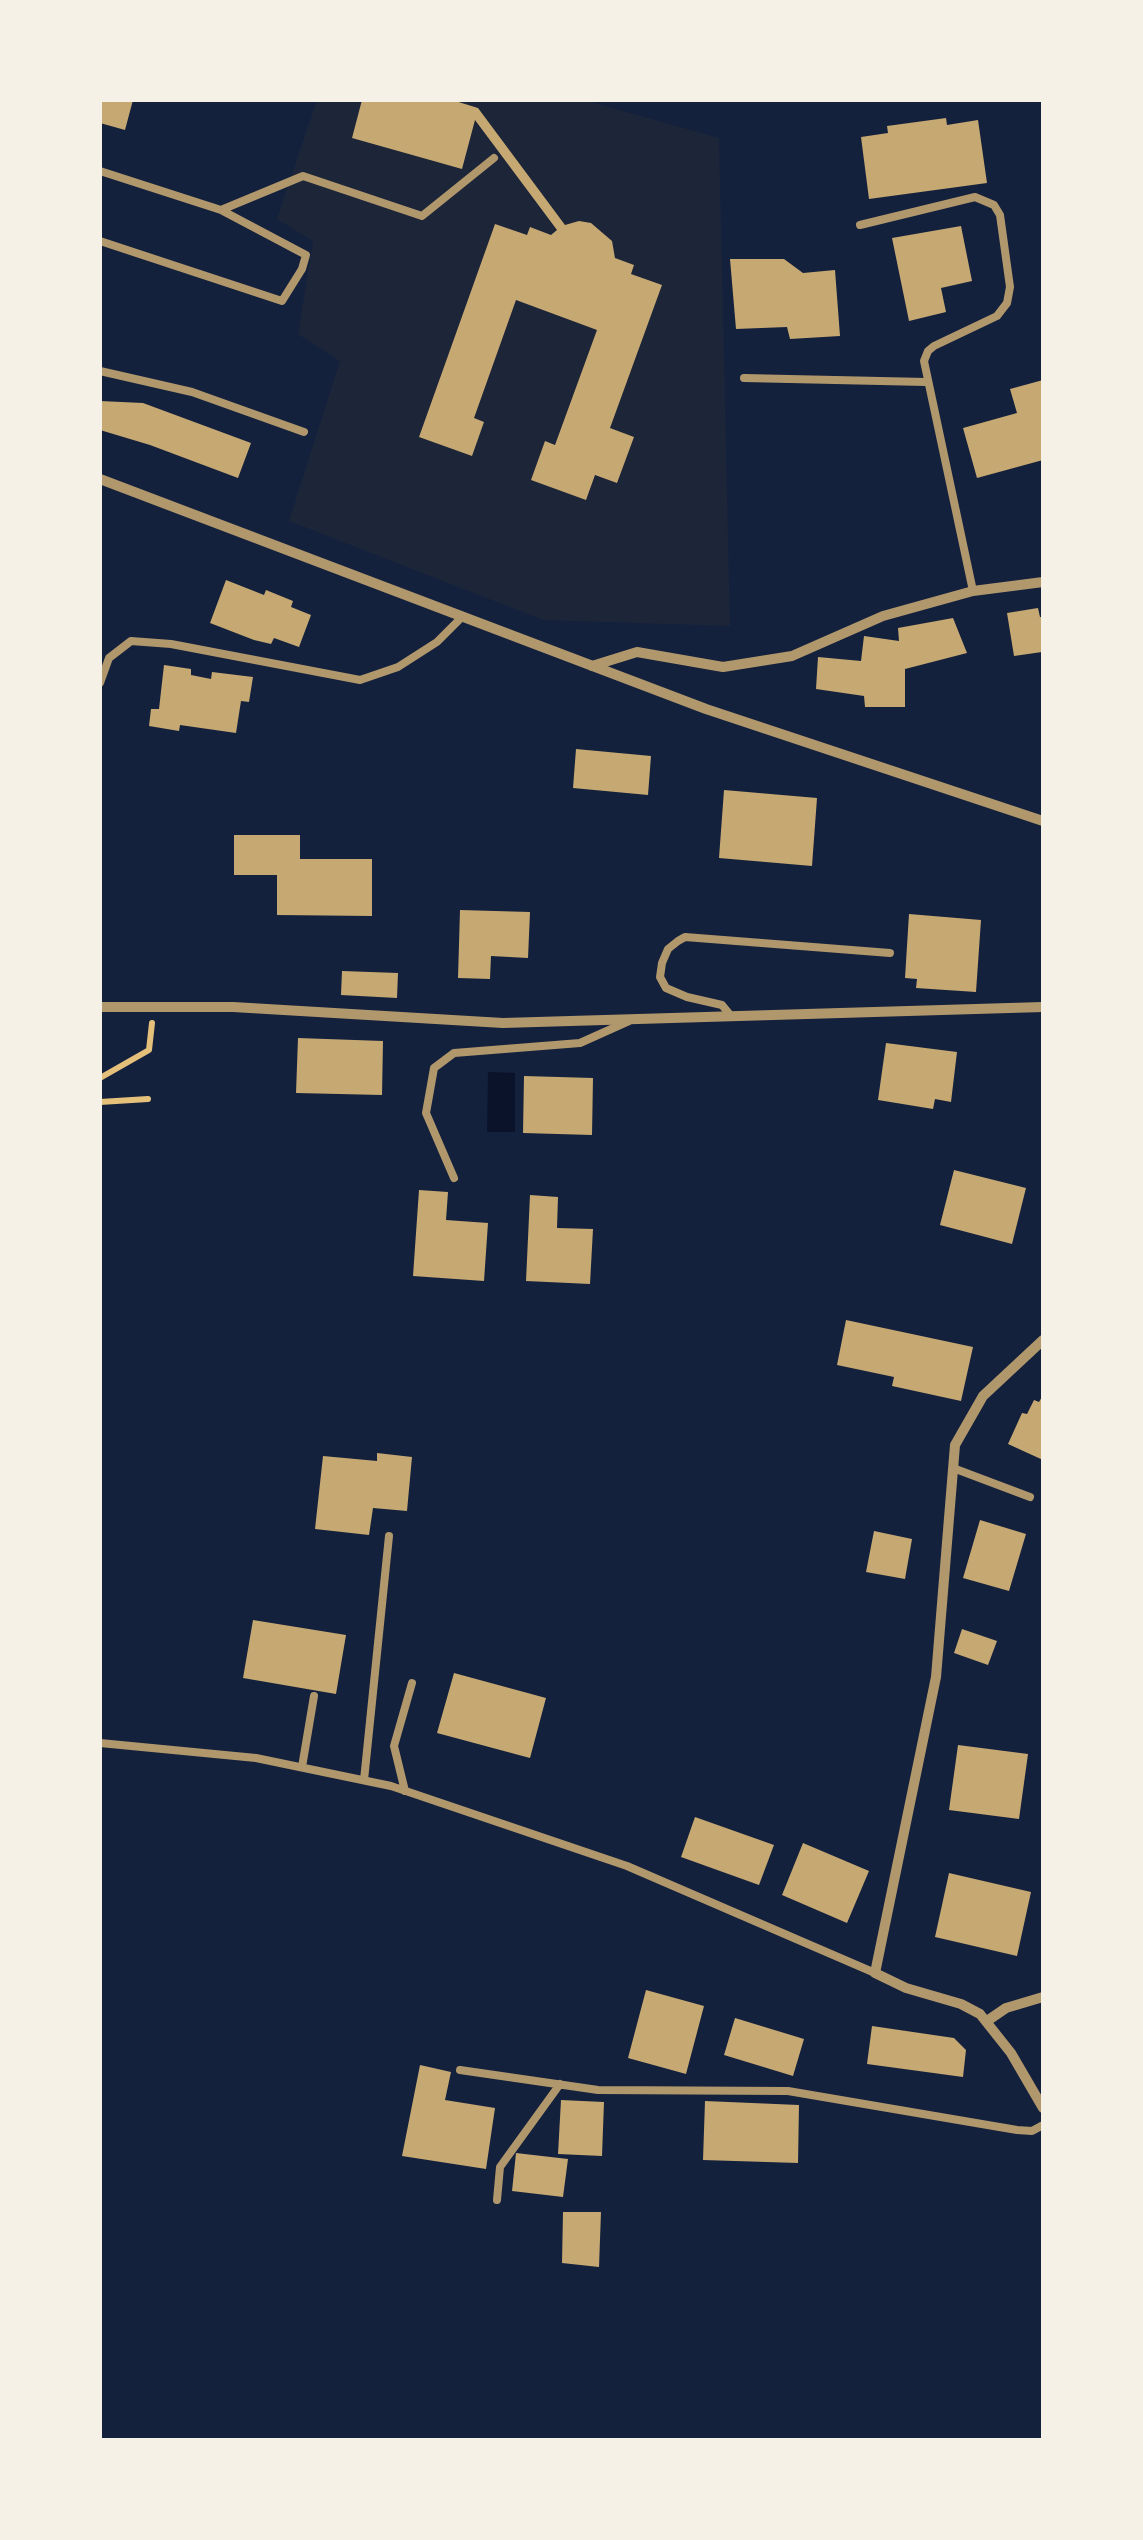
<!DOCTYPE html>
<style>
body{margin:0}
#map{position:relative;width:1143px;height:2540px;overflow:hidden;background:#14213d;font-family:"Roboto Condensed",sans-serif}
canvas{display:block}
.frame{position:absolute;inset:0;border:102px solid #f6f1e7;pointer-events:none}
</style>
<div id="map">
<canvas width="1143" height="2540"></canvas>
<div class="frame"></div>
</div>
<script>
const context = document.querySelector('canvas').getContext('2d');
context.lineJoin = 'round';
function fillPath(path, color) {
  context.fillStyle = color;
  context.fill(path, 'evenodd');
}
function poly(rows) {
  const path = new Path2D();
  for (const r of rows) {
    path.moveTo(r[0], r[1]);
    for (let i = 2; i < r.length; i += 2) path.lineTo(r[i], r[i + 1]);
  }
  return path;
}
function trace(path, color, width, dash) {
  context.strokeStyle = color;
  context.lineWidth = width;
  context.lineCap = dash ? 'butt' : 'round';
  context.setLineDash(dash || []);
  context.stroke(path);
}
fillPath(poly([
 [317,100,584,100,719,138,730,626,543,620,289,521,340,361,298,334,313,241,277,219]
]), '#1d2539');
fillPath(poly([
 [488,1072,515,1073,515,1132,487,1132]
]), '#0b132b');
fillPath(poly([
 [100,100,133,100,125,130,100,123],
 [362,100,452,100,478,108,565,225,579,221,591,223,612,241,615,258,634,265,631,274,662,285,610,428,634,437,617,483,595,475,586,500,531,480,545,441,555,445,597,330,516,300,474,418,484,422,472,456,419,437,495,224,527,235,530,227,551,235,557,230,475,120,462,169,352,138],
 [946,118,947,125,978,120,987,183,869,199,861,137,888,133,887,126],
 [961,226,972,281,941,288,946,312,909,321,892,238],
 [730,259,784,259,803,273,835,270,840,336,790,339,787,327,736,329],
 [1043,380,1043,460,977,478,963,428,1017,413,1010,389],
 [100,401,143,403,251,443,238,478,150,445,100,430],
 [226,580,264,595,266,590,293,601,291,607,311,615,299,647,274,638,271,644,254,640,210,623],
 [1038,608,1040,617,1043,617,1042,652,1014,656,1007,613],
 [953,618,967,653,905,669,905,707,865,707,864,696,816,689,818,657,861,661,864,636,899,641,898,628],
 [164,665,191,669,191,675,211,679,212,672,253,677,249,702,241,701,236,733,180,725,179,731,149,726,151,709,159,709],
 [576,749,651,756,648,795,573,788],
 [724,790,817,798,812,866,719,858],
 [234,835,300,835,300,859,372,859,372,916,277,915,277,875,234,875],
 [460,910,530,912,528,958,491,956,490,979,458,978],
 [909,914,981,920,976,992,916,988,917,979,905,978],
 [342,971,398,973,397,998,341,995],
 [298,1038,383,1041,382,1095,296,1093],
 [886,1043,957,1052,951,1102,935,1099,933,1109,878,1100],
 [524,1076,593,1078,592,1135,523,1133],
 [954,1170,1026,1188,1012,1244,940,1225],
 [419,1190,448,1192,446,1220,488,1223,484,1281,413,1276],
 [530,1195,558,1197,557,1228,593,1229,590,1284,526,1281],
 [846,1320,973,1347,961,1401,892,1386,894,1377,837,1365],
 [1043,1395,1043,1460,1008,1444,1022,1413,1027,1414,1034,1400,1039,1402],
 [377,1453,412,1457,407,1511,373,1508,369,1535,315,1529,323,1456,377,1461],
 [980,1520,1026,1534,1009,1591,963,1578],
 [874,1531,912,1539,905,1579,866,1572],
 [253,1620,346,1635,336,1694,243,1678],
 [962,1629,997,1641,988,1665,954,1653],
 [454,1673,546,1698,530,1758,437,1733],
 [958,1745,1028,1754,1019,1819,949,1810],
 [695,1817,774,1845,759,1885,681,1857],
 [803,1843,869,1871,847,1923,782,1895],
 [949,1873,1031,1892,1017,1956,935,1937],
 [646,1990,704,2006,686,2074,628,2058],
 [735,2018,804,2039,793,2076,724,2055],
 [872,2026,954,2038,966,2050,963,2077,867,2064],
 [420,2065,451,2072,445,2100,495,2108,486,2169,402,2156],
 [561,2100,604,2102,602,2156,558,2154],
 [705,2101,799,2105,798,2163,703,2160],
 [516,2153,568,2159,563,2197,512,2191],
 [563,2212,601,2212,599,2267,562,2263]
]), '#c6a872');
trace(poly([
 [100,1078,149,1050,152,1023],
 [100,1102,148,1099]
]), '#e5c07b', 6);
trace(poly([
 [100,171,221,210,303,176,422,216,494,158],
 [860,225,975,197,994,205,1000,215,1010,287,1007,303,997,316,934,346,928,351,924,361,973,591],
 [100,241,282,301,302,269,306,255,221,210],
 [100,371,192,392,304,432],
 [744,378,926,382],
 [100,683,109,658,131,641,171,644,360,680,398,667,437,642,461,618],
 [731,1016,722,1005,687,997,666,988,660,977,662,963,668,949,678,941,685,937,890,953],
 [454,1178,426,1113,434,1068,454,1053,580,1043,629,1021],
 [953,1468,1030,1497],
 [100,1743,256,1758,391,1786,627,1866,875,1973],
 [302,1767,314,1696],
 [364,1780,389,1536],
 [405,1791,394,1746,412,1683],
 [460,2070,598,2090,788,2091,1017,2130,1032,2131,1043,2125],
 [497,2200,500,2167,560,2084]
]), '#b1986c', 8);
trace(poly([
 [100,479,706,709,1043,821],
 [592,666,637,652,723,667,792,656,883,616,973,591,1043,582],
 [100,1007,233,1007,503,1023,1043,1007],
 [1043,1340,983,1396,955,1445,936,1677,875,1973,906,1988,961,2004,980,2014,1011,2053,1043,2108],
 [987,2021,1006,2008,1043,1997]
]), '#b1986c', 10);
</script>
